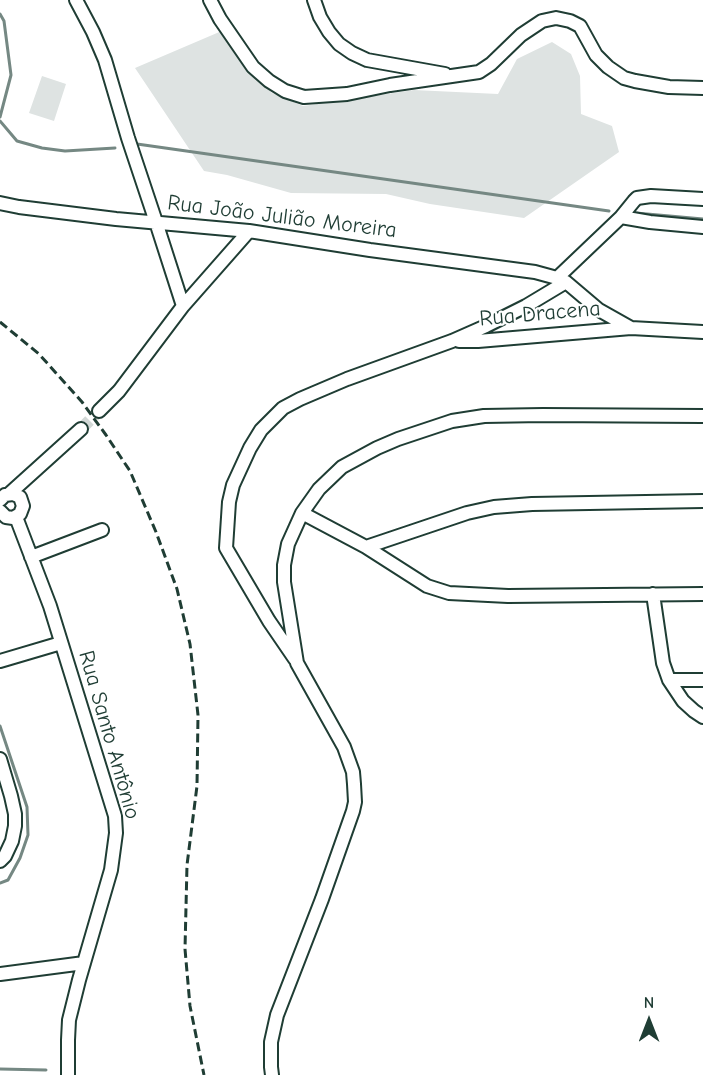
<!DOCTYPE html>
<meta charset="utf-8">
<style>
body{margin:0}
#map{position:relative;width:703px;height:1075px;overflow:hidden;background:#fff;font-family:"Comic Neue",sans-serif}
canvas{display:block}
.north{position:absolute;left:619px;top:991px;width:60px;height:60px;-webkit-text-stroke:4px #fff;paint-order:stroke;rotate:0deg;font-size:16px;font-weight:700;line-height:24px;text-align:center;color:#1f3d34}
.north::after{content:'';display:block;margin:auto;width:21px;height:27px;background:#1f3d34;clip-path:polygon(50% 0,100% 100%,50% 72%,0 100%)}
</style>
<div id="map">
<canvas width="703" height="1075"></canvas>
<div class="north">N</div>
</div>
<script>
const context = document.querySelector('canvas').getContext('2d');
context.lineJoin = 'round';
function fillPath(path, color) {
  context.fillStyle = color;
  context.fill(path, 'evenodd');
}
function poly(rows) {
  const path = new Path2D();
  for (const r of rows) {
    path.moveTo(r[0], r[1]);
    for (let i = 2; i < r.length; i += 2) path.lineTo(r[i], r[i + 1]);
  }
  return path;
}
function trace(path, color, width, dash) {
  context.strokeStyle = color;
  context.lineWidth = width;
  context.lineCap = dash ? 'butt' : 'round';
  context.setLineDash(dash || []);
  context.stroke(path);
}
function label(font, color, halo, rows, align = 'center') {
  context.font = font + ' "Comic Neue",sans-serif';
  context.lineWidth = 4.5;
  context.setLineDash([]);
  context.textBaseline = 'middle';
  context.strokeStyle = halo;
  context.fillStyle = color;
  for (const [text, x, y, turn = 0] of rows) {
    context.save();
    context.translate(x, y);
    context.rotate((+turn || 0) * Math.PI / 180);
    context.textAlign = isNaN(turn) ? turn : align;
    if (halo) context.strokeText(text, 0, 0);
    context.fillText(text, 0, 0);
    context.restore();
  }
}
fillPath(poly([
 [224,30,254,77,272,93,303,106,414,90,498,94,517,59,552,42,571,54,580,76,581,114,612,126,619,152,524,218,430,204,386,194,291,193,227,175,204,171,135,68],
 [42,76,66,84,54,121,29,113]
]), '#dee3e2');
trace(poly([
 [0,14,4,21,11,75,0,117],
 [0,121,17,141,42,148,65,151,115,148],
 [137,144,609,211],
 [636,213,703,219],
 [0,726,27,807,28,835,20,858,8,880,0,883],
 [0,1069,46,1070]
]), '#758883', 3);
trace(poly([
 [81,429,99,411]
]), '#d2d8d6', 12, [12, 6]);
const minor = poly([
 [76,0,93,32,105,60,128,138,156,222,183,306],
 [210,0,220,19,253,67,269,81,285,91,304,97,347,94,390,85,479,72,491,64,521,35,542,21,556,18,570,21,580,26,596,55,608,67,624,78,635,81,669,87,703,88],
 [314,0,320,17,329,32,339,44,352,53,367,60,445,74],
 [0,203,19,207,116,219,249,231,370,250,535,272,557,278,566,282,599,310,631,328],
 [621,217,650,222,703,227],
 [557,278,621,217,634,201,637,198,651,196,703,199],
 [459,341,478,341,631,328,703,332],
 [99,411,119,391,183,306,249,231],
 [9,494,81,429],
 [0,500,5,495,13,494,20,497,23,506,20,514,13,518,6,517,0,511],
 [302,513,366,547,427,586,449,593,508,596,703,594],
 [16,517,50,606,115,816,116,833,111,870,79,980,69,1020,68,1040,68,1075],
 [366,547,467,513,494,507,532,504,703,501],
 [31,557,102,530],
 [653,594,663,663,669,680,683,701,694,711,703,717],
 [295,659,269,621,226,548,229,502,233,485,250,448,261,430,283,408,300,399,347,379,452,341,486,326,526,306,566,282],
 [0,661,61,643],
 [669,680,703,680],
 [0,759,11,796,15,814,15,826,12,841,5,856,0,861],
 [0,974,84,963],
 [272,1075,271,1067,271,1042,277,1015,322,899,353,811,355,802,354,784,353,772,344,747,297,663,284,582,284,565,288,544,302,513,319,489,342,467,377,448,398,439,452,421,484,416,543,415,703,416]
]);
trace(minor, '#1f3d34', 16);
trace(minor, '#fff', 12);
trace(poly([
 [0,322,39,354,82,402,106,435,130,471,156,532,177,589,190,644,198,715,197,786,187,865,185,949,190,1006,204,1075]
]), '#1f3d34', 3, [9, 4.5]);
label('22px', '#1f3d34', '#fff', [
 ["Rua João Julião Moreira",282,217,7],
 ["Rua Dracena",540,314,-5],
 ["Rua Santo Antônio",109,735,74]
]);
</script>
